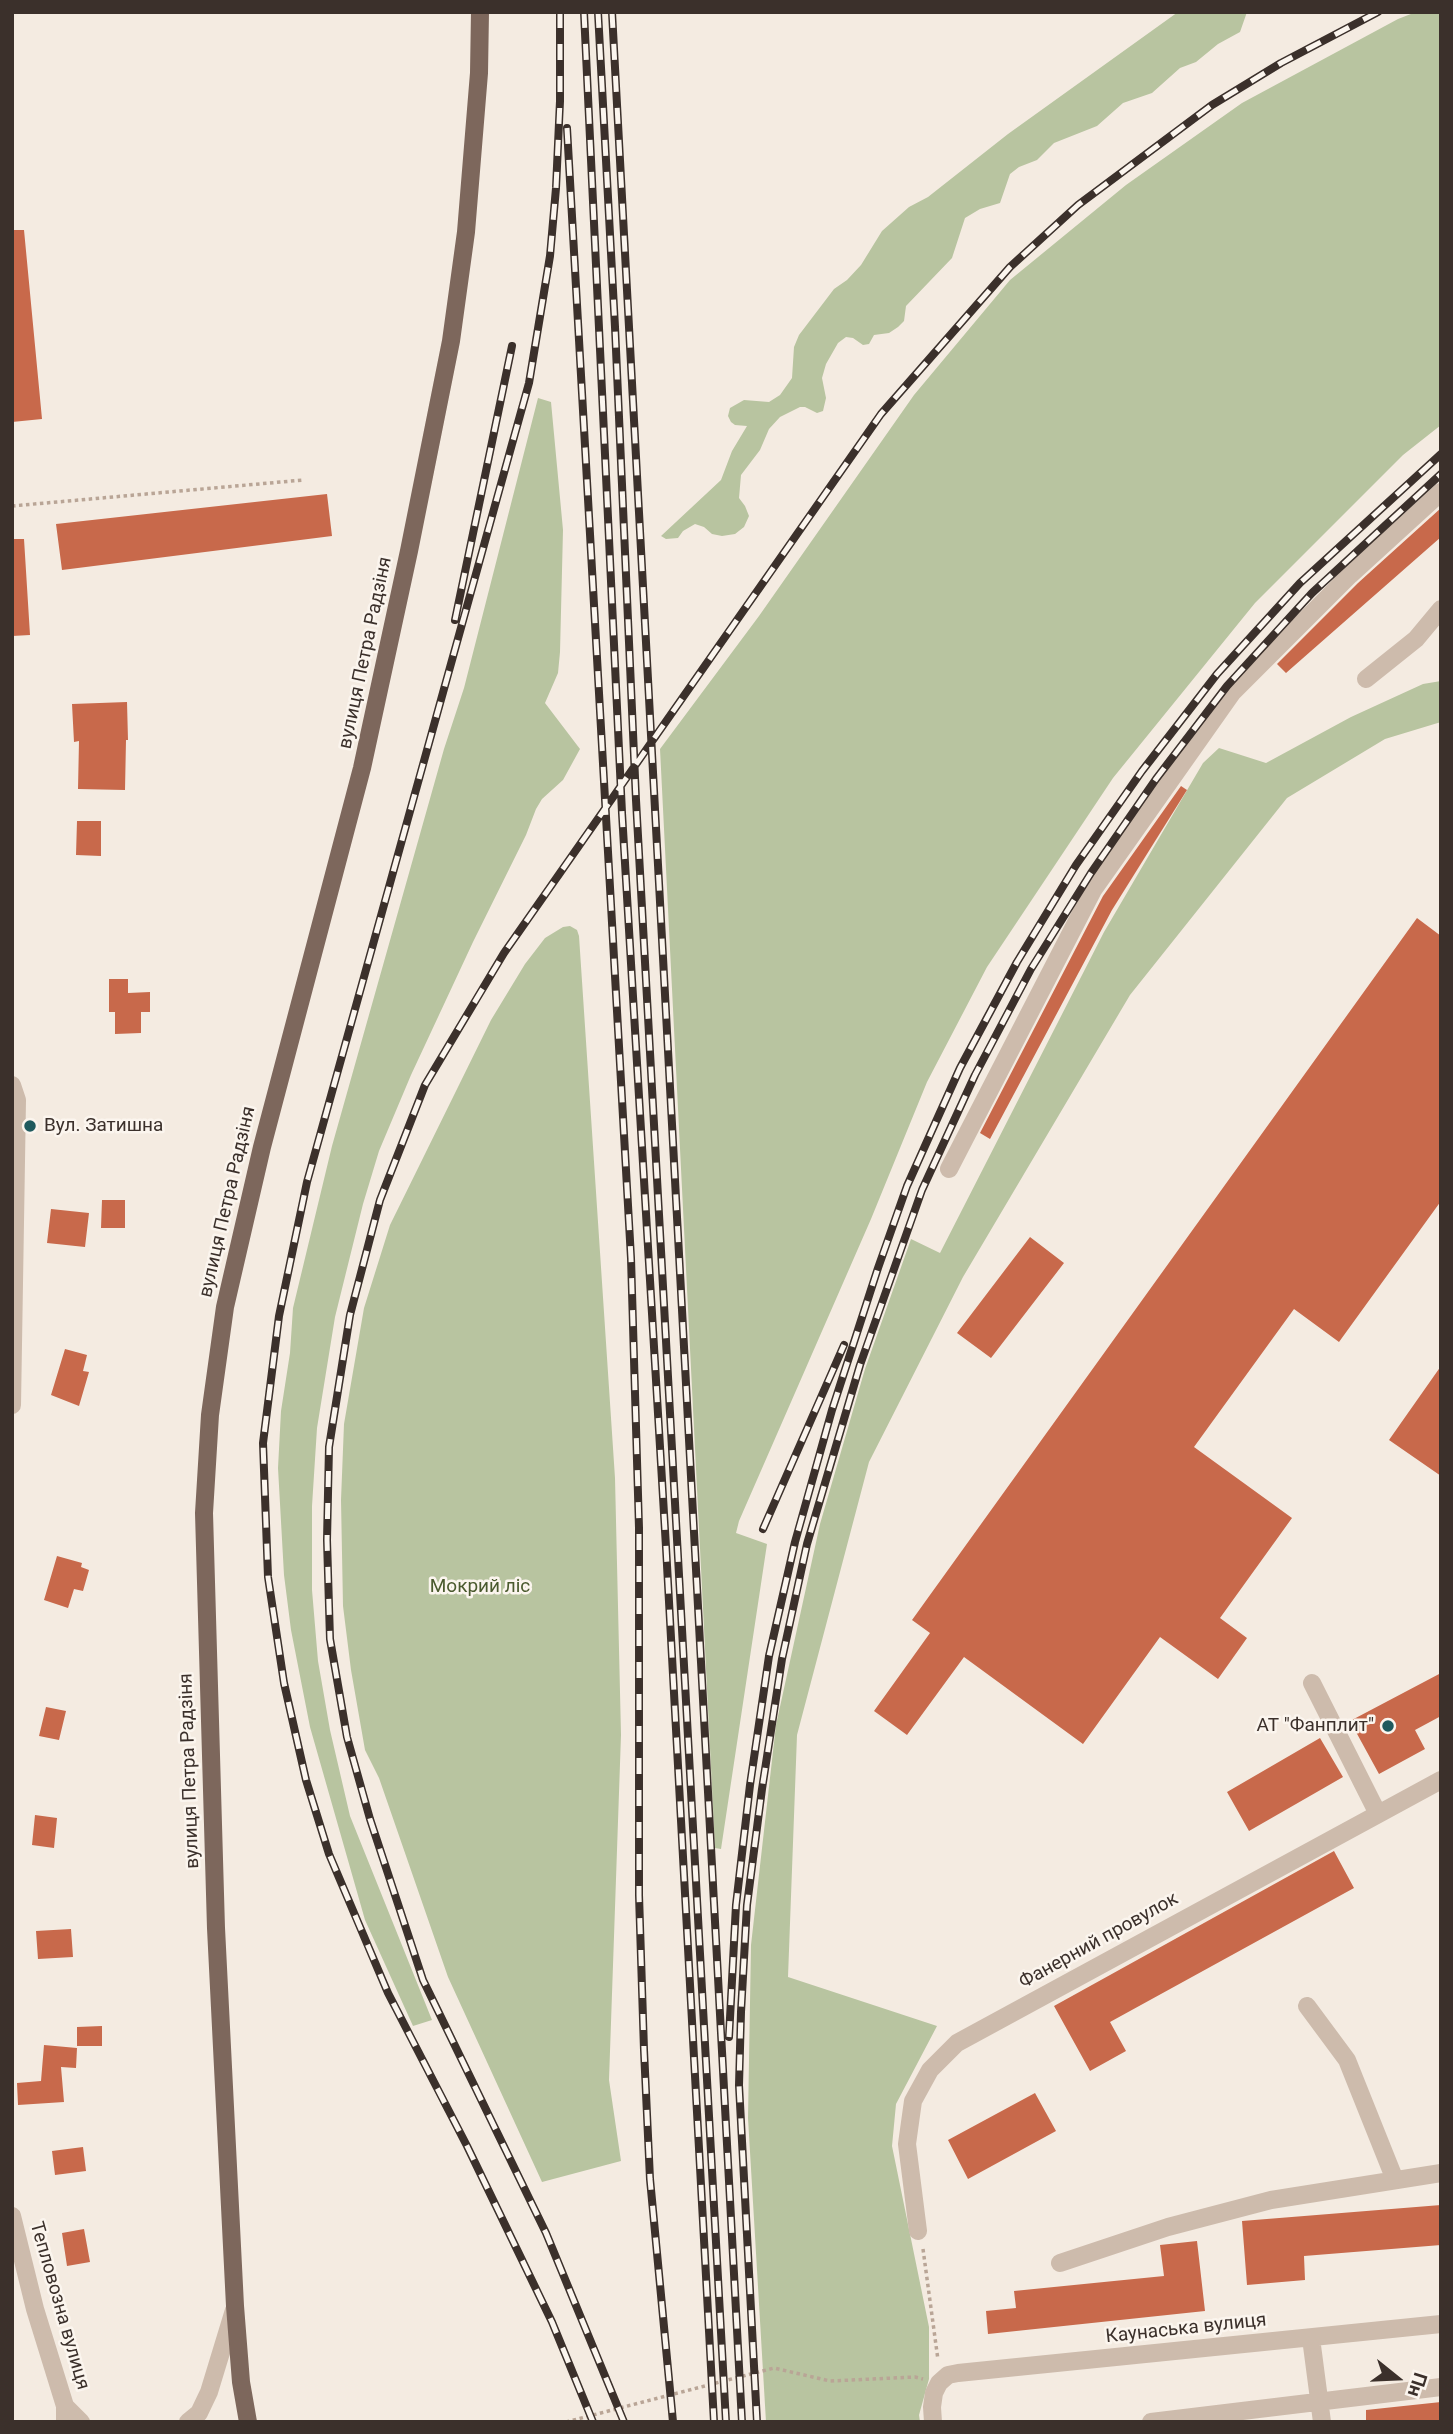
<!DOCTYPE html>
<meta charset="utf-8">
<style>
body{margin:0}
#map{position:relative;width:1453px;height:2434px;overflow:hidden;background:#f4ebe1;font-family:Roboto,sans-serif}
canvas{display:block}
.frame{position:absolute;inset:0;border:14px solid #3b302b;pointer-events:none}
.north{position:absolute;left:1362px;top:2343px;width:70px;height:70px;-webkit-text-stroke:5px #fbf5ee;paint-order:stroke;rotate:108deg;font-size:19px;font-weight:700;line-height:28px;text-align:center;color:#3b302b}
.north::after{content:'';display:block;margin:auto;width:24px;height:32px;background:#3b302b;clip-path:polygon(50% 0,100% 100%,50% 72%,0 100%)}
</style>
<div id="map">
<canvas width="1453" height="2434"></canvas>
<div class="frame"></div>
<div class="north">Пн</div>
</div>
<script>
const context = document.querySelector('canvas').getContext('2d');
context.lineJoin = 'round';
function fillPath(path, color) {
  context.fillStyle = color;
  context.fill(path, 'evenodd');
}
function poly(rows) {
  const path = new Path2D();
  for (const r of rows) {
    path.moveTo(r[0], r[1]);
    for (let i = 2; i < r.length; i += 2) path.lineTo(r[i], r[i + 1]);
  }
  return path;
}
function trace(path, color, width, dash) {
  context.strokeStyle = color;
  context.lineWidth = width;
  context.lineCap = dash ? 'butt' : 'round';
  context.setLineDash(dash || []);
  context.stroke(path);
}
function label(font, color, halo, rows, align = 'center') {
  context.font = font + ' Roboto,sans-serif';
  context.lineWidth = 5;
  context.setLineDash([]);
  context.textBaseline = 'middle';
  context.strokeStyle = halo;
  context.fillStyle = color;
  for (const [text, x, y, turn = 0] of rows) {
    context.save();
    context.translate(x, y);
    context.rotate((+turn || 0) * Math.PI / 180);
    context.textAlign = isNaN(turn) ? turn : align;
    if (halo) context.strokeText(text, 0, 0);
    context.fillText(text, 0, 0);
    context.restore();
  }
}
fillPath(poly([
 [1178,12,1247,12,1240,32,1218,44,1196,62,1180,68,1152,93,1123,103,1097,126,1054,143,1037,160,1019,167,1010,174,1000,203,980,209,965,218,952,258,906,306,904,321,898,327,889,333,874,335,869,344,863,345,853,338,846,337,838,343,826,364,822,378,826,398,823,411,817,413,805,407,800,407,780,417,769,429,760,450,741,475,739,498,745,506,749,516,744,527,735,534,722,536,712,534,704,527,695,524,683,531,678,538,666,539,661,536,721,480,732,451,747,426,735,425,731,422,728,416,730,408,744,400,769,402,780,395,792,378,794,347,799,335,834,289,847,280,861,265,882,231,909,207,928,197,1008,134],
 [1416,12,1441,12,1441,425,1403,455,1255,603,1113,778,987,967,927,1082,871,1219,739,1521,736,1533,767,1544,721,1849,715,1848,660,749,759,616,914,395,1010,280,1126,185,1242,103,1398,19],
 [538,398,551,402,563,530,560,652,558,673,545,703,580,749,563,780,542,799,536,809,526,835,473,942,411,1075,379,1151,363,1204,335,1317,317,1428,312,1506,312,1590,318,1661,330,1730,350,1816,432,2020,413,2026,365,1920,310,1727,291,1630,284,1575,278,1468,281,1411,290,1353,293,1308,332,1146,444,749,464,688],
 [1441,681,1441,722,1385,739,1287,798,1130,995,963,1277,869,1462,797,1735,788,1977,937,2026,896,2104,892,2146,929,2327,929,2379,919,2415,920,2422,766,2422,748,2118,751,1945,776,1725,820,1524,865,1369,911,1239,940,1253,1104,932,1203,763,1219,748,1266,763,1351,717,1423,684],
 [570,926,577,930,579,936,615,1478,621,1735,609,2080,621,2161,542,2182,448,1977,379,1778,365,1750,351,1670,343,1606,341,1500,344,1424,364,1308,390,1225,491,1020,525,964,545,938,563,927]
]), '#b8c4a0');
fillPath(poly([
 [12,230,24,230,42,419,12,422],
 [327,494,332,536,62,570,56,524],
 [1441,508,1441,537,1286,673,1277,664,1358,583],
 [12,539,24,539,30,635,12,636],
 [127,702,128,740,126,740,125,790,78,789,79,741,74,742,72,704],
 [1181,786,1187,790,1112,910,990,1139,980,1133,1103,896],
 [77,821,101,821,101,856,76,855],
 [1417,918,1441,936,1441,1201,1339,1342,1294,1309,1194,1447,1292,1518,1220,1618,1247,1638,1218,1679,1160,1637,1083,1744,964,1657,907,1735,874,1711,930,1633,912,1620],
 [109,979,128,979,128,993,150,992,150,1012,141,1012,141,1033,115,1034,115,1012,109,1012],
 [102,1200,125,1200,125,1228,101,1228],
 [51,1209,89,1213,85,1247,47,1243],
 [1030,1237,1064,1263,991,1358,957,1333],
 [65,1349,87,1355,83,1371,89,1372,79,1406,51,1395],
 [1441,1366,1441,1476,1389,1440],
 [57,1556,82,1563,81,1567,89,1570,83,1591,74,1589,68,1608,44,1600],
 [1441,1673,1441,1716,1415,1730,1425,1749,1379,1774,1350,1721],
 [46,1707,66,1711,59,1740,39,1736],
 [1320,1738,1343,1777,1249,1831,1227,1792],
 [35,1815,57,1818,54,1848,32,1845],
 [1334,1851,1354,1888,1110,2022,1126,2051,1090,2071,1054,2006],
 [71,1929,73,1957,38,1959,36,1931],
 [102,2026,102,2046,77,2046,77,2027],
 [44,2045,77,2048,76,2068,61,2067,64,2102,18,2105,17,2083,41,2081],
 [1035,2093,1056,2131,968,2179,948,2140],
 [83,2147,86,2171,55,2175,52,2151],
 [1441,2205,1441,2245,1304,2256,1305,2280,1247,2285,1242,2221],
 [84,2229,90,2262,67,2266,62,2233],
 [1197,2241,1205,2311,988,2334,986,2311,1016,2308,1014,2291,1164,2276,1160,2245],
 [1441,2402,1441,2422,1366,2422,1366,2410]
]), '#c8694b');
trace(poly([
 [12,506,303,480],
 [923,2249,938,2360],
 [566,2422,774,2368,830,2381,915,2377,923,2379]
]), '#b9a596', 3.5, [3.5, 3.5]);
trace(poly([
 [1366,679,1416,639,1441,609],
 [12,1085,17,1100,12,1405],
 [949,1169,1093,890,1232,693,1350,575,1441,492],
 [1312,1683,1378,1814],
 [1307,2006,1347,2060,1395,2180],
 [12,2216,35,2309,65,2406,65,2422],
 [918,2231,907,2144,913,2101,930,2070,957,2043,1441,1780],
 [1060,2263,1168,2227,1271,2200,1441,2173],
 [1311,2338,1322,2422],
 [65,2406,81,2422],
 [188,2422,199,2413,209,2392,234,2310],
 [933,2422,932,2407,934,2393,939,2383,948,2375,958,2373,1441,2324],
 [1151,2422,1441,2387]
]), '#cdbbac', 18);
trace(poly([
 [248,2422,241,2382,235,2306,216,1928,204,1513,210,1415,225,1307,262,1147,362,768,409,551,451,341,466,232,479,73,480,12]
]), '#7d675c', 18);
const rail = poly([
 [560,12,560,101,556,188,550,256,529,383,307,1182,279,1316,263,1443,268,1577,284,1683,306,1780,329,1854,388,1993,467,2146,552,2322,593,2422],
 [584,12,622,813,666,1547,714,2422],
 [598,12,615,327,636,800,726,2422],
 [612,12,742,2422],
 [567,128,631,1258,639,1528,639,1895,644,2050,650,2179,673,2422],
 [455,620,512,346],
 [763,1529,844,1345],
 [729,2037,736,1905,750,1785,769,1656,795,1542,832,1410,878,1268,907,1186,960,1068,1017,962,1076,865,1142,771,1217,674,1300,583,1441,454],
 [624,2422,546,2233,423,1980,370,1819,347,1737,330,1639,327,1540,329,1447,350,1315,380,1200,425,1085,504,953,881,414,1010,267,1078,205,1212,105,1281,63,1378,12],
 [757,2422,739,2085,741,2012,747,1905,762,1789,782,1659,807,1544,860,1365,922,1190,975,1075,1031,969,1091,873,1156,779,1227,686,1312,593,1441,474]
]);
trace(rail, '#3b302b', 8);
trace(rail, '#fbf5ee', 5, [16]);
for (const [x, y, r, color] of [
 [30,1126,7,"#1f5a5e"],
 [1388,1726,7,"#1f5a5e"]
]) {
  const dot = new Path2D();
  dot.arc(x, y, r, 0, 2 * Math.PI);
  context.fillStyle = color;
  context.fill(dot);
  trace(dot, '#fbf5ee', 2.5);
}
label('19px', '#3b302b', '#fbf5ee', [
 ["вулиця Петра Радзіня",366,653,-78],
 ["вулиця Петра Радзіня",228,1202,-77],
 ["вулиця Петра Радзіня",190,1771,-92],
 ["Фанерний провулок",1099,1941,-29],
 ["Тепловозна вулиця",59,2306,74],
 ["Каунаська вулиця",1186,2329,-6]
]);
label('19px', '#3b302b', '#fbf5ee', [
 ["Вул. Затишна",44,1126],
 ["АТ \"Фанплит\"",1374,1726,"right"]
], 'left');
label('19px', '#4a5a2e', '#fbf5ee', [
 ["Мокрий ліс",480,1587]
]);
</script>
